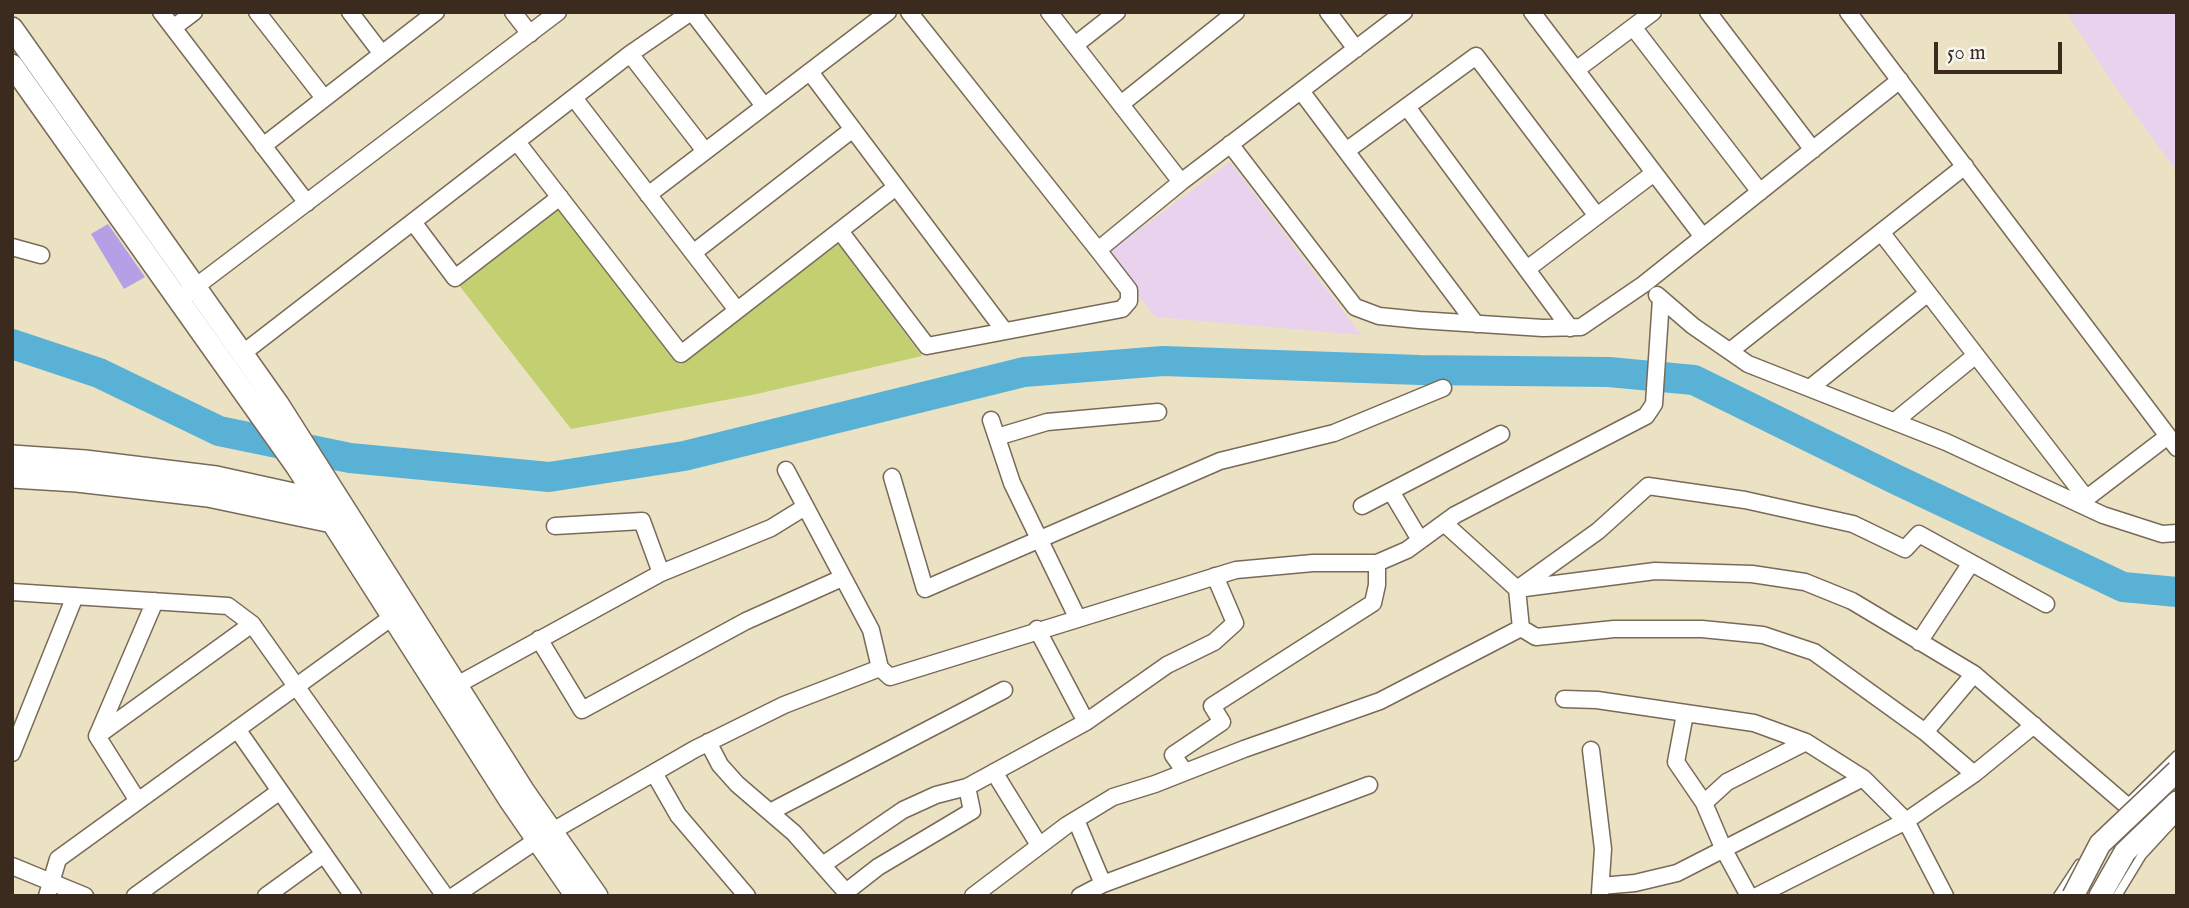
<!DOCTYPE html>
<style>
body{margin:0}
#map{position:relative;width:2189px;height:908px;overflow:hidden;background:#ebe2c3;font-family:"IM FELL English",serif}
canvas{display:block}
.frame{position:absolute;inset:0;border:14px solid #3b2a1e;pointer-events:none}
.scale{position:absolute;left:1934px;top:42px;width:128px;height:32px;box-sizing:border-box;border:4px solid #3b2a1e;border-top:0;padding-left:9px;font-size:21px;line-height:24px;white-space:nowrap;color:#3b2a1e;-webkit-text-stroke:5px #f6f6f2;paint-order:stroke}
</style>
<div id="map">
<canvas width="2189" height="908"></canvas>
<div class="frame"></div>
<div class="scale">50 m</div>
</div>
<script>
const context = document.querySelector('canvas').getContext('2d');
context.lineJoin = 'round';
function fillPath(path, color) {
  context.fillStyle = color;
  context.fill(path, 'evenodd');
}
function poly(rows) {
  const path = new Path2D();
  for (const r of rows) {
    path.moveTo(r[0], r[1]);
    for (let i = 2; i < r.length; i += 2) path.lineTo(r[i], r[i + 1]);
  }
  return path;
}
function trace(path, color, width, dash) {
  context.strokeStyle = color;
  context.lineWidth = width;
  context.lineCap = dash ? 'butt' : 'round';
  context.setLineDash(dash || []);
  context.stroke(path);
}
fillPath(poly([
 [2066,12,2177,12,2177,172,2116,88],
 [1230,162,1361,335,1155,317,1106,254]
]), '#e8d2ee');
fillPath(poly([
 [558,206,680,365,838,244,922,356,752,395,571,429,458,284]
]), '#c3d072');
trace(poly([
 [12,344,99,373,219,431,350,458,549,477,684,456,1024,372,1163,361,1420,370,1609,372,1694,380,1895,479,2123,587,2177,592]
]), '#59b2d6', 30);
fillPath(poly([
 [108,224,145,277,124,289,91,234]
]), '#b59fe6');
const service = poly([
 [2126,805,2177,755],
 [2058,896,2079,864],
 [2117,896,2142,855,2177,817]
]);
const minor = poly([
 [161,12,307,203],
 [257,12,324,98],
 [350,12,382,54],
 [513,12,530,34],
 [692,12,764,106],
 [1049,12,1181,182],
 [1328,12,1356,49],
 [1532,12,1703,237],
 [1708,12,1813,150],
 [1848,12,2177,448],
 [1633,27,1760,192],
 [173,28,194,12],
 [1075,45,1117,12],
 [630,54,705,151],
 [1576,70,1653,12],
 [810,72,1003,329],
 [1301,91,1476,324],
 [574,98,737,310],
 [1121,104,1236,12],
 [1407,107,1570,328],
 [517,142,681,354,896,187],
 [1230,144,1355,307,1379,316,1419,320,1543,328,1581,327,1644,284,1900,80],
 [263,146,436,12],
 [1346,151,1476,56,1597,216],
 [648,195,888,12],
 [413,222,455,278,560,197],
 [840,231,927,346,1122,309,1129,301,1129,290,1098,250,909,12],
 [1881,232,2086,498],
 [12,247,41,255],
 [1098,250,1181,182,1404,12],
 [693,253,853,129],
 [1527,269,1654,173],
 [186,294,558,12],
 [1657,295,1693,326,1748,364,1946,442,2103,515,2162,534,2177,533],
 [1730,351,1965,166],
 [243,353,630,54,691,12],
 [1810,388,1928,293],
 [991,420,1012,483,1077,617],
 [1895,421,1976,355],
 [997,437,1047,422,1158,412],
 [786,470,871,630,880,668],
 [892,477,925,589,1220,461,1334,433,1443,388],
 [1392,493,1420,540],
 [2079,504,2168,436],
 [1362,506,1501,434],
 [555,526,642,521,661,573],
 [1520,587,1598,531,1648,486,1745,500,1853,524,1905,549,1919,534,2046,604],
 [1517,589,1655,571,1752,574,1805,582,1852,601,1974,674,2126,805],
 [12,592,228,606,252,624,445,896],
 [1521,628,1536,637,1614,629,1702,629,1763,635,1814,652,1925,732,1974,774],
 [1037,629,1086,722],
 [539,639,582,710,746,621,842,578],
 [1919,642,1971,563],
 [457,685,661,573,771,528,805,507],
 [1564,699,1597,700,1754,723,1806,742,1863,778,1906,821,1945,896],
 [1685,714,1676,762,1704,803,1724,850,1749,896],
 [237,729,353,896],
 [1925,732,1974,674],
 [98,734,155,601],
 [97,736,252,624],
 [97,736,138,801],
 [708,742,720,765,737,784,794,833,846,892,878,867,972,811,967,787],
 [1591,750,1603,849,1600,893],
 [12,753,75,596],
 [994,772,1039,845],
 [1185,772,1173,755,1222,722,1212,706,1373,603,1377,585,1377,563],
 [654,773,678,815,747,896],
 [1704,803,1727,782,1806,742],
 [770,812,1004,690],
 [1076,820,1103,884],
 [824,864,903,810,936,795,967,787,1086,722,1167,665,1214,642,1235,623,1215,576],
 [12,866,85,896],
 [1601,886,1635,883,1677,873,1863,778],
 [47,896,58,859,399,612],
 [135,896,280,791],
 [266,896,324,854],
 [454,896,537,840,695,749,784,705,880,668,890,677,1236,570,1313,563,1377,563,1407,550,1455,515,1646,416,1654,404,1661,299],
 [973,896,1067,825,1113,797,1155,784,1244,749,1380,701,1521,628,1517,589,1444,523],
 [1080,896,1103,884,1369,785],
 [1757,896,1906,821,1974,774,2034,725]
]);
const tertiary = poly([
 [12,28,278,404,523,790,597,896],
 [12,65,297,467,511,802,576,896],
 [12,456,85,461,216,477,325,501],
 [12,477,77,481,208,496,332,522,336,518],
 [2100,896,2125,852,2177,802]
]);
trace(service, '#796a58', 11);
trace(minor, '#796a58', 19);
trace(tertiary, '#796a58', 24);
trace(service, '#fff', 8);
trace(minor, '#fff', 16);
trace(tertiary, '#fff', 21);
const tertiaryBridge = poly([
 [2073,896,2100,844,2177,771]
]);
trace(tertiaryBridge, '#796a58', 24, []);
trace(tertiaryBridge, '#fff', 21);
</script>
